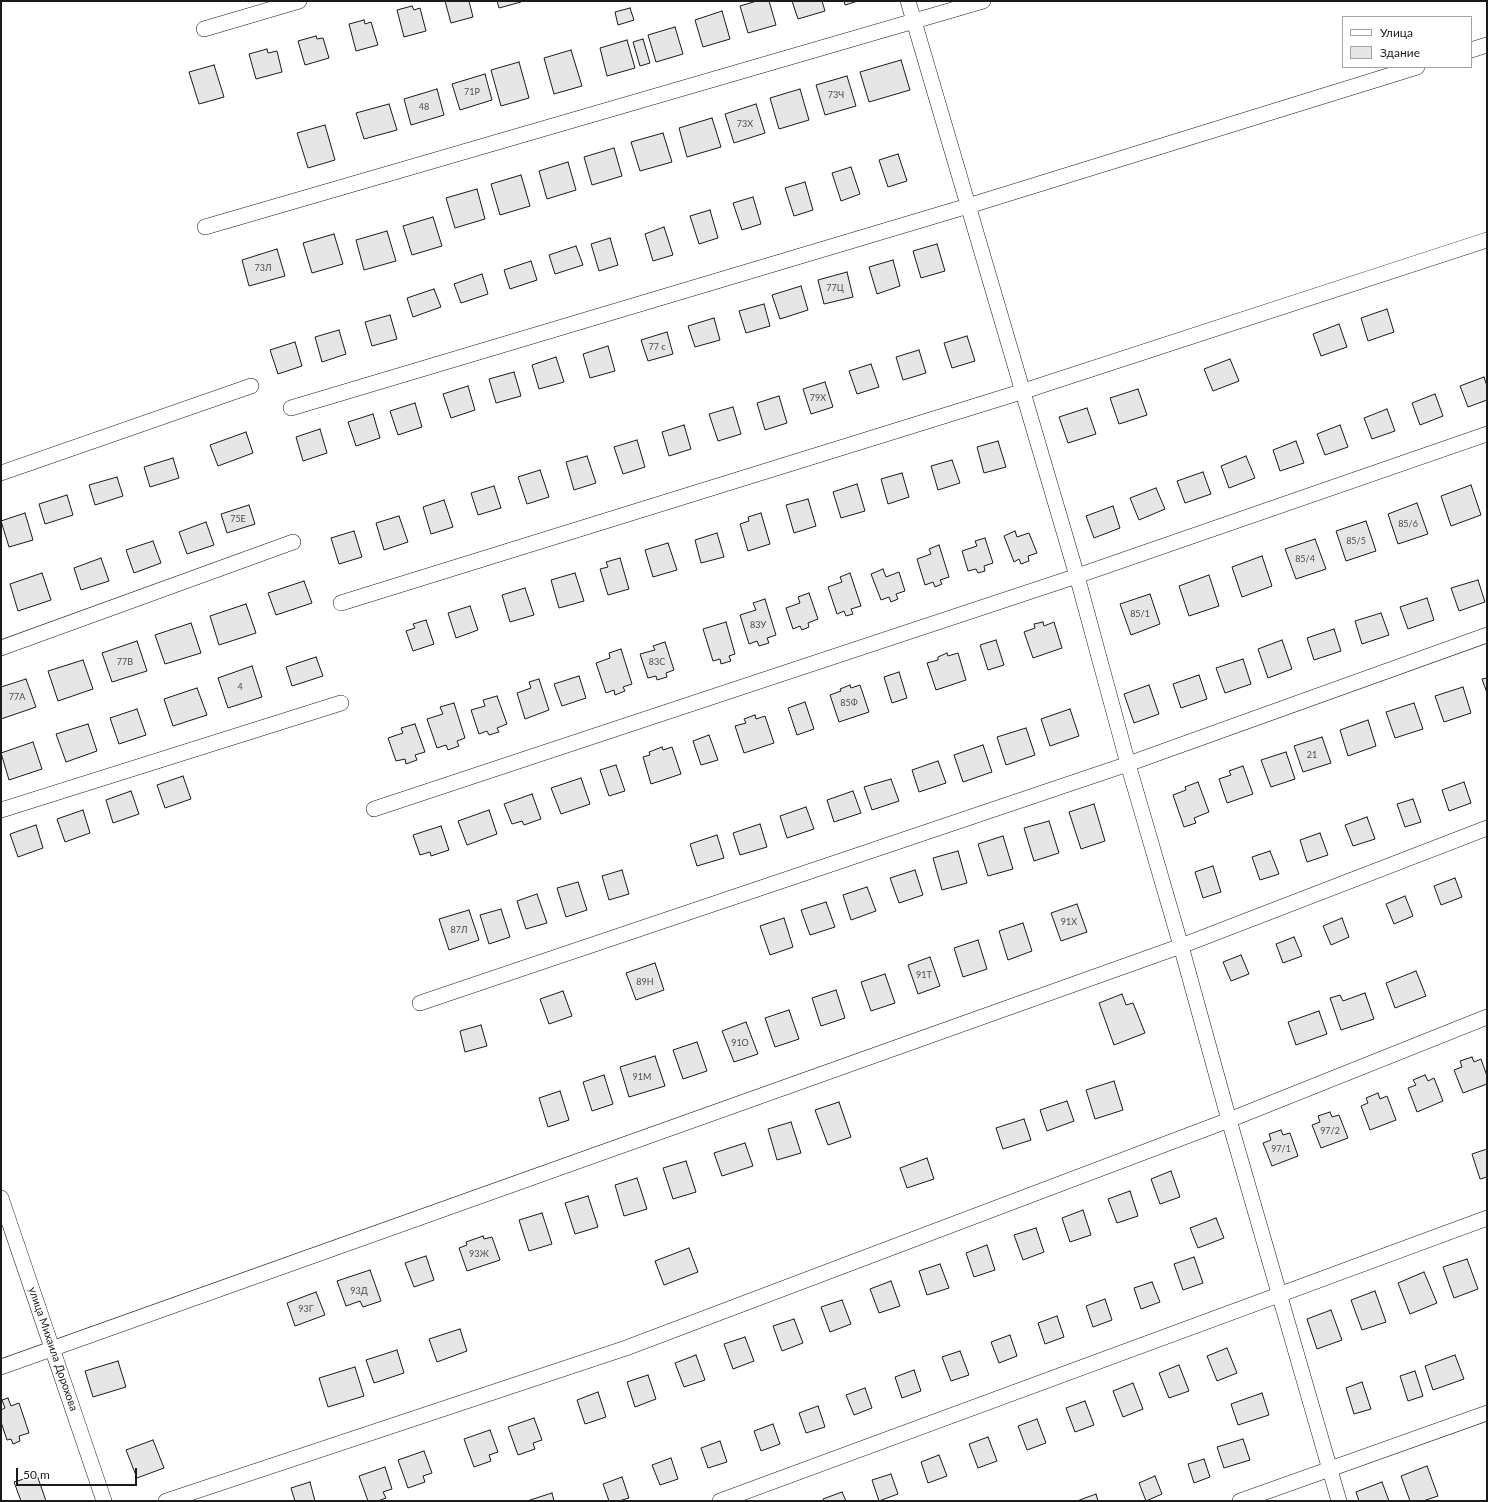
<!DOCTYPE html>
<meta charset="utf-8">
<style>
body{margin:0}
#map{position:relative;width:1488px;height:1502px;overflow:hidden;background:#fff;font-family:Lato,sans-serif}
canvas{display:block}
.frame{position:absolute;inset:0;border:2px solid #1a1a1a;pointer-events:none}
.legend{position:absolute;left:1342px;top:16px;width:130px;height:52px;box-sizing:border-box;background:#fff;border:1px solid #a3a3a3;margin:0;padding:5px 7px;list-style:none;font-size:12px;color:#1a1a1a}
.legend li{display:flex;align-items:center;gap:8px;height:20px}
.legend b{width:20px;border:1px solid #a3a3a3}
.scale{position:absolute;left:16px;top:1468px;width:121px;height:18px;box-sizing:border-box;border:2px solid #1a1a1a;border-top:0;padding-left:5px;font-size:12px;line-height:14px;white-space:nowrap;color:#1a1a1a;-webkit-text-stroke:3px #fff;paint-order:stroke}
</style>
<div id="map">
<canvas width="1488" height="1502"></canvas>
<div class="frame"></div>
<ul class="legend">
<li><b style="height:5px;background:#fff"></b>Улица</li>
<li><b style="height:11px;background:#e6e6e6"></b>Здание</li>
</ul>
<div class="scale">50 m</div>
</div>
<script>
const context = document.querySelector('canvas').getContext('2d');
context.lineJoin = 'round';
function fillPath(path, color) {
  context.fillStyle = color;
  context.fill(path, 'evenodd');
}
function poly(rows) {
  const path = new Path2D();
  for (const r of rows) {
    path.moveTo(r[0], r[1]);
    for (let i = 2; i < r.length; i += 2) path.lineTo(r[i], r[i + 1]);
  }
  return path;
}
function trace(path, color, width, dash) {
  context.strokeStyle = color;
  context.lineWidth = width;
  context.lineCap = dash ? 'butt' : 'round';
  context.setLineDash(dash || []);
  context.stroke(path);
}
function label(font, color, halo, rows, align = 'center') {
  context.font = font + ' Lato,sans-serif';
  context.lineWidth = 3;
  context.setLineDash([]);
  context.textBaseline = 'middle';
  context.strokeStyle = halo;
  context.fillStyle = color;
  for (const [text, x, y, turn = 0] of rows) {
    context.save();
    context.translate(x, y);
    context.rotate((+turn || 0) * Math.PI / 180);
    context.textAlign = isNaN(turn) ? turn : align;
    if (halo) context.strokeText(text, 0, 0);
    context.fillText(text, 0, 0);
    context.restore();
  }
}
const building = poly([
 [445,1,469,1,473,17,451,23,445,1],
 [497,1,521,1,521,2,499,8,497,1],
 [757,1,769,1,776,25,748,33,740,6,757,1],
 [792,1,822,1,825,11,798,19,792,1],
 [844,1,858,1,845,5,844,1],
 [412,6,414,10,420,8,426,31,404,37,397,10,412,6],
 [630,8,634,20,618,25,615,12,630,8],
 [722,11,730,39,703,47,695,20,722,11],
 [364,20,365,24,371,22,378,45,356,51,349,24,364,20],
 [675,27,683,54,656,62,648,35,675,27],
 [316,36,317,39,323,38,329,58,305,65,298,41,316,36],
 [643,39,650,63,640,66,633,42,643,39],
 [627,40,635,68,607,76,600,48,627,40],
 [267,49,268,53,277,51,282,72,256,79,249,54,267,49],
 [571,50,582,86,554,94,544,58,571,50],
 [901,60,910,90,869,102,860,72,901,60],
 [519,62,529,98,501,106,491,70,519,62],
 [214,65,224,97,199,104,189,72,214,65],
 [485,74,492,100,460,110,452,84,485,74],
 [847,76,856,106,825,115,816,85,847,76],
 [437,89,444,115,411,125,404,99,437,89],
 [800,89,809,120,779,129,770,98,800,89],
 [389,104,397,130,364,139,356,113,389,104],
 [756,104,765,133,734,143,725,114,756,104],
 [712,118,721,147,687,157,679,128,712,118],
 [325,125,335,160,308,168,297,133,325,125],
 [663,133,672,162,640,171,631,142,663,133],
 [614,148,622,176,592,185,584,157,614,148],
 [898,154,907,181,888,187,879,160,898,154],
 [568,162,576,190,547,199,539,171,568,162],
 [851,167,860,194,841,201,832,173,851,167],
 [521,175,530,206,500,215,491,184,521,175],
 [805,182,813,210,794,216,785,188,805,182],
 [477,189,485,219,455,228,446,198,477,189],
 [753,197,761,224,742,230,733,203,753,197],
 [710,210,718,238,699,244,690,216,710,210],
 [433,217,442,246,412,255,403,226,433,217],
 [664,227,673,255,653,261,645,234,664,227],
 [387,231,396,261,364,270,356,240,387,231],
 [334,234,343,264,312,273,303,243,334,234],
 [610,238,618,265,599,271,591,244,610,238],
 [937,244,945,271,921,278,913,251,937,244],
 [576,246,583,265,555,274,549,255,576,246],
 [277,249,285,276,249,286,242,260,277,249],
 [893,260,900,286,877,294,869,267,893,260],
 [531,261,537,280,510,289,504,270,531,261],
 [847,272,853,297,824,304,818,280,847,272],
 [482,274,488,294,461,303,454,284,482,274],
 [801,286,808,310,780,319,772,295,801,286],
 [434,289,441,307,413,317,407,298,434,289],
 [764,304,770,326,746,333,739,311,764,304],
 [1387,309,1394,332,1368,341,1361,318,1387,309],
 [390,315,397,339,372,346,365,322,390,315],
 [714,318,720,340,695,347,688,326,714,318],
 [1339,324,1347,347,1321,356,1313,334,1339,324],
 [339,330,346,354,322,362,315,337,339,330],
 [667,332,673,354,648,361,641,340,667,332],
 [967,336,975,361,952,368,944,343,967,336],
 [295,342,302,366,278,374,270,350,295,342],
 [608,346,615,371,590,378,583,354,608,346],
 [919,350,926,373,903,380,896,357,919,350],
 [556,357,564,382,539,389,532,365,556,357],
 [1230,359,1239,381,1213,391,1204,369,1230,359],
 [871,364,879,387,857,394,849,371,871,364],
 [514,372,521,396,496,403,489,379,514,372],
 [1484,377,1487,386,1487,400,1468,407,1460,386,1484,377],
 [825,382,833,407,811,414,803,389,825,382],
 [468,386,475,410,451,418,443,394,468,386],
 [1138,389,1147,415,1119,424,1110,398,1138,389],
 [1435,394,1443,416,1420,425,1412,403,1435,394],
 [779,396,787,423,765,430,757,403,779,396],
 [415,403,422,427,398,435,390,411,415,403],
 [733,407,741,434,718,441,709,414,733,407],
 [1087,408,1096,434,1068,443,1059,417,1087,408],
 [1387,409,1395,431,1372,439,1364,418,1387,409],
 [373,414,380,438,356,446,348,422,373,414],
 [684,425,691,449,669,456,662,432,684,425],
 [1340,425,1348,447,1325,455,1317,434,1340,425],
 [320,429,327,453,303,461,296,437,320,429],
 [246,432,253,453,218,466,210,445,246,432],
 [637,440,645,467,623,474,614,447,637,440],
 [998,441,1006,467,984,473,977,447,998,441],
 [1296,441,1304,463,1280,471,1273,450,1296,441],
 [587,456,596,483,574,490,566,462,587,456],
 [1246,456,1255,478,1229,488,1221,466,1246,456],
 [173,458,179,478,150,487,144,467,173,458],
 [952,460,960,483,938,490,931,466,952,460],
 [540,470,549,497,527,504,518,477,540,470],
 [1203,472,1211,494,1185,503,1177,481,1203,472],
 [902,473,909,497,888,504,881,479,902,473],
 [117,477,123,496,95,505,89,485,117,477],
 [857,484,865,511,841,518,833,492,857,484],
 [1471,485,1481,515,1451,526,1441,496,1471,485],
 [494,486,501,508,478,515,471,493,494,486],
 [1156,488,1165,509,1139,520,1130,498,1156,488],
 [67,495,73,515,45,524,39,504,67,495],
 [808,499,816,526,794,533,786,505,808,499],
 [444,500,453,527,431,534,423,507,444,500],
 [1417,503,1428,534,1398,544,1388,514,1417,503],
 [249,505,255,524,227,533,221,514,249,505],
 [1113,506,1120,528,1094,538,1086,516,1113,506],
 [25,513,33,540,9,547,1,521,25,513],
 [761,513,770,544,748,551,740,524,749,521,748,517,761,513],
 [399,516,408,542,384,550,376,523,399,516],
 [1366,521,1376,551,1346,561,1336,531,1366,521],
 [206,522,214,545,187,554,179,532,206,522],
 [354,531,362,557,339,564,331,538,354,531],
 [1015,531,1017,537,1029,533,1037,553,1028,556,1029,561,1021,564,1019,559,1014,562,1004,536,1015,531],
 [717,533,724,557,701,563,695,540,717,533],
 [985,538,993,563,984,566,985,571,978,573,976,569,968,571,962,551,977,546,975,541,985,538],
 [1315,539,1326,569,1296,579,1285,549,1315,539],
 [153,541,161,563,134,573,126,550,153,541],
 [668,543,677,570,653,577,645,550,668,543],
 [939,545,949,577,940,580,942,584,935,587,933,582,925,585,917,559,931,554,929,549,939,545],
 [1262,556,1272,586,1242,597,1232,567,1262,556],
 [101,558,109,581,81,590,74,568,101,558],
 [620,558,629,589,608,595,600,569,608,567,606,562,620,558],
 [883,569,886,577,899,572,905,591,896,594,898,599,891,602,889,597,881,600,871,574,883,569],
 [42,573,51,600,18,611,10,584,42,573],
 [575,573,584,601,559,608,551,580,575,573],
 [850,573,861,606,851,609,853,614,846,616,844,611,837,614,828,587,842,582,840,577,850,573],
 [1209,575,1219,606,1189,616,1179,586,1209,575],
 [1478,580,1485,602,1459,611,1451,588,1478,580],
 [304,581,312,603,276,615,268,593,304,581],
 [525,588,534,615,510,622,502,595,525,588],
 [809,593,818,619,808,623,809,627,802,630,800,626,793,629,786,608,800,603,798,597,809,593],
 [1150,594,1160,624,1131,635,1120,604,1150,594],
 [1427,598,1434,620,1408,629,1400,607,1427,598],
 [765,599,776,635,767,638,769,643,759,646,757,641,749,644,740,615,756,610,753,603,765,599],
 [246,604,256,633,219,645,210,616,246,604],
 [470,606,478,630,456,638,448,613,470,606],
 [1381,613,1389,635,1362,644,1355,621,1381,613],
 [426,620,434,644,413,651,406,631,415,628,413,624,426,620],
 [726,622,735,654,729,656,731,661,721,664,720,659,713,661,703,629,726,622],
 [1043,622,1044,626,1054,622,1062,648,1033,658,1024,632,1035,628,1034,624,1043,622],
 [191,623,201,653,165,664,155,635,191,623],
 [1334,629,1341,651,1314,660,1307,638,1334,629],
 [996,640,1004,665,988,670,980,645,996,640],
 [1282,640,1292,669,1268,678,1258,649,1282,640],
 [137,641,147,671,112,682,102,653,137,641],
 [665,642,674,670,666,673,667,677,657,680,656,676,648,678,640,654,655,650,653,646,665,642],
 [621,649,632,684,623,687,625,691,615,695,614,690,606,693,596,663,610,658,609,653,621,649],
 [947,653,948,656,958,653,966,680,936,690,927,663,938,660,938,657,947,653],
 [316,657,323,676,292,686,286,667,316,657],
 [1243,659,1251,684,1225,693,1216,668,1243,659],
 [83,660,93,689,58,701,48,671,83,660],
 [252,666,262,697,228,708,218,678,252,666],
 [899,672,907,698,892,703,884,677,899,672],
 [1199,675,1207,699,1181,708,1173,684,1199,675],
 [579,676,586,698,562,706,554,684,579,676],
 [1487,678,1487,693,1482,679,1487,678],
 [26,679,36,707,1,719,1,687,26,679],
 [539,679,549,710,525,719,517,693,531,688,529,682,539,679],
 [850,685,851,688,860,685,869,712,839,722,830,695,841,691,840,689,850,685],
 [1149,685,1159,714,1134,723,1124,694,1149,685],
 [1463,687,1471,713,1444,722,1435,696,1463,687],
 [197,688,207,715,173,726,164,699,197,688],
 [497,696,507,724,497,728,499,732,489,735,487,731,479,734,471,710,485,706,483,700,497,696],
 [805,702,814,729,797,735,788,708,805,702],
 [454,703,465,738,457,741,459,746,448,750,446,745,437,748,427,719,443,714,440,707,454,703],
 [1414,703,1423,729,1395,738,1386,712,1414,703],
 [137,709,146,735,119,744,110,718,137,709],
 [1070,709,1079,736,1050,746,1041,719,1070,709],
 [755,715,756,719,765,716,774,743,744,753,735,726,746,723,744,719,755,715],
 [1368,720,1376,746,1348,756,1340,730,1368,720],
 [88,724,97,751,66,762,56,734,88,724],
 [415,724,425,752,415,755,417,760,406,764,405,759,396,761,388,738,403,733,401,728,415,724],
 [1026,728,1035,755,1006,765,997,737,1026,728],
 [709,735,718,760,701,765,693,741,709,735],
 [1322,737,1331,763,1303,772,1294,746,1322,737],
 [33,742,42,769,9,780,1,753,33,742],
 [983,745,992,772,963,782,954,755,983,745],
 [662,747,663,750,672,747,681,774,651,784,643,757,650,755,649,752,662,747],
 [1286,752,1295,779,1271,787,1261,760,1286,752],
 [938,761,946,783,919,792,912,770,938,761],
 [616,765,625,791,609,796,600,770,616,765],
 [1243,766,1253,794,1227,803,1219,779,1231,775,1229,771,1243,766],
 [183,776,191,799,165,808,157,785,183,776],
 [581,778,590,804,561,814,551,788,581,778],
 [891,779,899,801,872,810,864,787,891,779],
 [1198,782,1209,812,1194,818,1196,823,1184,827,1173,795,1186,790,1185,787,1198,782],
 [1464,782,1471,803,1449,811,1442,790,1464,782],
 [131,791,139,814,113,823,106,800,131,791],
 [853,791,861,813,834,822,827,800,853,791],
 [532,794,541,819,524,825,522,821,512,824,504,804,532,794],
 [1413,799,1421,822,1405,827,1397,804,1413,799],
 [1094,804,1105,841,1081,849,1069,812,1094,804],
 [806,807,814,829,787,838,780,816,806,807],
 [83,810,90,833,65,842,57,819,83,810],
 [489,810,497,834,467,845,458,821,489,810],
 [1367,817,1375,839,1353,846,1345,825,1367,817],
 [1049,821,1059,853,1034,861,1024,828,1049,821],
 [760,824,767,847,740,855,733,833,760,824],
 [36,825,43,848,18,857,10,834,36,825],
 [441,826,449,850,431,856,430,852,420,855,413,835,441,826],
 [1320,833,1328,855,1307,862,1300,840,1320,833],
 [717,835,724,858,697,866,690,844,717,835],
 [1003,836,1013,869,988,876,978,844,1003,836],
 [958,851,967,883,942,890,933,858,958,851],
 [1270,851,1279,874,1260,880,1252,857,1270,851],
 [1213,866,1221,892,1203,898,1195,872,1213,866],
 [622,870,629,894,609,900,602,876,622,870],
 [915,870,923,895,899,903,890,878,915,870],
 [1455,878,1462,897,1441,905,1434,886,1455,878],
 [578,882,587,910,566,917,557,888,578,882],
 [867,887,876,911,851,920,843,895,867,887],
 [537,894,547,923,526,929,517,901,537,894],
 [1405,896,1413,916,1394,924,1386,904,1405,896],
 [826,902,835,927,810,935,801,910,826,902],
 [1077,904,1087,932,1061,941,1051,913,1077,904],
 [501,909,510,937,489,944,480,915,501,909],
 [469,910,479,940,449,950,439,919,469,910],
 [784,918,793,947,770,955,760,926,784,918],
 [1342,918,1349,937,1331,945,1323,926,1342,918],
 [1023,923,1032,951,1008,960,999,931,1023,923],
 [1294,937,1302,956,1283,963,1276,944,1294,937],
 [978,940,987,969,963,977,954,948,978,940],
 [1241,955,1249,974,1231,981,1223,962,1241,955],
 [930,957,940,986,918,994,908,965,930,957],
 [655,963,664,990,636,1000,626,973,655,963],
 [1416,971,1426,996,1395,1008,1386,983,1416,971],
 [885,974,895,1003,871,1011,861,982,885,974],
 [836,990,845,1018,821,1026,812,998,836,990],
 [563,991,572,1016,549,1024,540,999,563,991],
 [1365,993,1374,1019,1341,1030,1330,998,1340,995,1343,1001,1365,993],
 [1122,994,1126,1005,1133,1003,1145,1033,1114,1045,1099,1003,1122,994],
 [789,1010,799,1039,775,1047,765,1018,789,1010],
 [1319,1011,1327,1034,1296,1045,1288,1022,1319,1011],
 [746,1022,758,1054,734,1062,722,1031,746,1022],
 [481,1025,487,1046,465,1052,460,1031,481,1025],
 [697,1042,707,1071,683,1079,673,1050,697,1042],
 [655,1056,665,1086,629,1097,620,1067,655,1056],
 [1472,1057,1474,1062,1481,1059,1487,1076,1487,1084,1463,1093,1454,1070,1462,1067,1460,1061,1472,1057],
 [604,1075,613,1104,592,1111,583,1082,604,1075],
 [1425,1075,1428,1081,1434,1078,1443,1101,1417,1112,1408,1088,1416,1085,1413,1080,1425,1075],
 [1114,1081,1123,1110,1095,1119,1086,1090,1114,1081],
 [560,1091,569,1120,548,1127,539,1098,560,1091],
 [1378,1093,1380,1099,1387,1096,1396,1120,1370,1130,1361,1106,1368,1103,1366,1098,1378,1093],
 [1067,1101,1074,1121,1047,1131,1040,1110,1067,1101],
 [839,1102,851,1137,828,1145,815,1110,839,1102],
 [1330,1112,1332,1117,1339,1115,1348,1138,1321,1148,1312,1125,1320,1122,1318,1116,1330,1112],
 [1024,1119,1031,1140,1003,1149,996,1128,1024,1119],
 [791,1122,801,1153,777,1160,768,1129,791,1122],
 [1281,1130,1283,1135,1290,1133,1298,1156,1272,1166,1263,1143,1271,1140,1269,1134,1281,1130],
 [745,1143,753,1166,722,1176,714,1153,745,1143],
 [1487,1149,1487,1177,1480,1179,1472,1154,1487,1149],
 [927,1158,934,1179,907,1188,900,1168,927,1158],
 [686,1161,696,1192,673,1199,663,1168,686,1161],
 [1171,1171,1180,1197,1160,1204,1151,1179,1171,1171],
 [637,1178,647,1209,624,1216,615,1185,637,1178],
 [1130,1191,1138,1216,1117,1223,1108,1199,1130,1191],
 [588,1196,598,1227,575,1234,565,1203,588,1196],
 [1083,1210,1091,1235,1070,1242,1062,1218,1083,1210],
 [542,1213,552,1244,529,1251,519,1220,542,1213],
 [1216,1218,1224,1238,1198,1248,1190,1228,1216,1218],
 [1036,1228,1044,1252,1023,1260,1014,1235,1036,1228],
 [483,1236,484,1239,492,1237,500,1260,467,1271,459,1248,467,1245,466,1242,483,1236],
 [987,1245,995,1270,974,1277,966,1253,987,1245],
 [689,1248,698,1272,664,1285,655,1261,689,1248],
 [426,1256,434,1280,414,1287,405,1263,426,1256],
 [1194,1257,1203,1283,1183,1290,1174,1264,1194,1257],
 [1467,1259,1478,1289,1454,1298,1443,1267,1467,1259],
 [940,1264,949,1288,927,1295,919,1271,940,1264],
 [370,1270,381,1301,363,1307,360,1301,346,1306,337,1281,370,1270],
 [1424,1272,1437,1303,1410,1314,1398,1283,1424,1272],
 [891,1281,900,1306,879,1313,870,1289,891,1281],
 [1152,1282,1160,1302,1141,1309,1134,1288,1152,1282],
 [1375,1291,1386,1322,1362,1330,1351,1300,1375,1291],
 [316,1292,325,1315,295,1326,287,1303,316,1292],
 [1105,1299,1112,1320,1093,1327,1086,1306,1105,1299],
 [842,1300,851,1324,830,1332,821,1307,842,1300],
 [1331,1310,1342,1340,1317,1349,1307,1319,1331,1310],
 [1057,1316,1064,1337,1045,1344,1038,1323,1057,1316],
 [794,1319,803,1343,782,1351,773,1326,794,1319],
 [460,1329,467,1351,437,1362,429,1339,460,1329],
 [1010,1335,1017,1356,999,1363,991,1342,1010,1335],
 [745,1337,754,1361,733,1369,724,1344,745,1337],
 [1227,1348,1237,1373,1217,1381,1207,1356,1227,1348],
 [397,1350,404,1373,374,1383,366,1360,397,1350],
 [960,1351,969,1375,951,1381,942,1357,960,1351],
 [696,1355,705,1380,684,1387,675,1363,696,1355],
 [1455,1355,1464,1379,1433,1390,1425,1366,1455,1355],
 [118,1361,126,1387,93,1397,85,1371,118,1361],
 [1179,1365,1189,1391,1169,1398,1159,1373,1179,1365],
 [355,1367,364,1396,328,1407,319,1378,355,1367],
 [914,1370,921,1391,902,1398,895,1377,914,1370],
 [1415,1371,1423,1396,1408,1401,1400,1376,1415,1371],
 [648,1375,656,1399,635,1407,627,1382,648,1375],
 [1362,1382,1371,1409,1354,1414,1346,1388,1362,1382],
 [1133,1383,1143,1409,1123,1417,1113,1391,1133,1383],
 [865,1388,872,1408,854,1415,846,1395,865,1388],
 [598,1392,606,1417,585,1424,577,1400,598,1392],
 [1262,1393,1269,1415,1238,1425,1231,1404,1262,1393],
 [8,1398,11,1406,19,1403,29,1433,19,1436,20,1441,13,1444,11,1439,7,1440,1,1422,1,1410,5,1408,2,1400,8,1398],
 [1085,1401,1094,1425,1075,1432,1066,1408,1085,1401],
 [818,1406,825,1427,806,1433,799,1413,818,1406],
 [534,1418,542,1440,533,1443,535,1449,518,1455,508,1427,534,1418],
 [1037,1419,1046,1443,1027,1450,1018,1426,1037,1419],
 [773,1424,780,1444,761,1451,754,1431,773,1424],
 [490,1430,498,1452,489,1455,491,1461,474,1467,464,1439,490,1430],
 [988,1437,997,1461,978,1468,969,1444,988,1437],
 [1243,1439,1250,1460,1224,1468,1217,1447,1243,1439],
 [153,1440,164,1468,137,1478,126,1450,153,1440],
 [720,1441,727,1462,708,1468,701,1448,720,1441],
 [424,1451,432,1473,423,1476,425,1482,408,1488,398,1460,424,1451],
 [939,1455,947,1476,928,1483,921,1462,939,1455],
 [671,1458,678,1479,660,1485,652,1465,671,1458],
 [1204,1459,1210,1477,1194,1483,1188,1464,1204,1459],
 [1427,1466,1438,1496,1423,1501,1410,1501,1401,1476,1427,1466],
 [385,1467,392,1489,383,1492,386,1498,378,1501,368,1501,359,1476,385,1467],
 [891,1474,898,1494,879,1501,872,1480,891,1474],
 [37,1475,46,1501,21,1501,14,1482,37,1475],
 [1155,1476,1162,1494,1146,1501,1139,1483,1155,1476],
 [622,1477,629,1498,619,1501,609,1501,603,1484,622,1477],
 [310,1482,315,1501,295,1501,291,1488,310,1482],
 [1382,1482,1389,1501,1359,1501,1356,1492,1382,1482],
 [842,1492,846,1501,824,1501,823,1499,842,1492],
 [552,1493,554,1501,527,1501,552,1493],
 [1096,1494,1098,1501,1077,1501,1096,1494]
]);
fillPath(building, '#e6e6e6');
trace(building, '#1a1a1a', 1);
const street = poly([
 [908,1,1077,576,1128,764,1181,946,1229,1120,1339,1501],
 [204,29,299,1],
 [1471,50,1487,45],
 [205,227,983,1],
 [291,408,968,206,1417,67],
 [1,473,251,386],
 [341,603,1024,391,1487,240],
 [1,648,293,542],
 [374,809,1077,576,1487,434],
 [1,810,341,703],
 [420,1003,1128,764,1487,635],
 [1,1198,104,1501],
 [1,1367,1181,946,1487,828],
 [166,1501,626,1348,1229,1120,1487,1017],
 [720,1501,1487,1218],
 [1240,1501,1487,1413]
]);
trace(street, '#1a1a1a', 16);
trace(street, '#fff', 15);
label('9px', '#4d4d4d', null, [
 ["71Р",472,92],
 ["73Ч",836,95],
 ["48",424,107],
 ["73Х",745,124],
 ["73Л",263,268],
 ["77Ц",835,288],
 ["77 с",657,347],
 ["79Х",818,398],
 ["75Е",238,519],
 ["85/6",1408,524],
 ["85/5",1356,541],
 ["85/4",1305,559],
 ["85/1",1140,614],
 ["83У",758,625],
 ["77В",125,662],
 ["83С",657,662],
 ["4",240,687],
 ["77А",17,697],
 ["85Ф",849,703],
 ["21",1312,755],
 ["91Х",1069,922],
 ["87Л",459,930],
 ["91Т",924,975],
 ["89Н",645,982],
 ["91О",740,1043],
 ["91М",642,1077],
 ["97/2",1330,1131],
 ["97/1",1281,1149],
 ["93Ж",479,1254],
 ["93Д",359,1291],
 ["93Г",306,1309]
]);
label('11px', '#1a1a1a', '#fff', [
 ["улица Михаила Дорохова",53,1349,71]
]);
</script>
